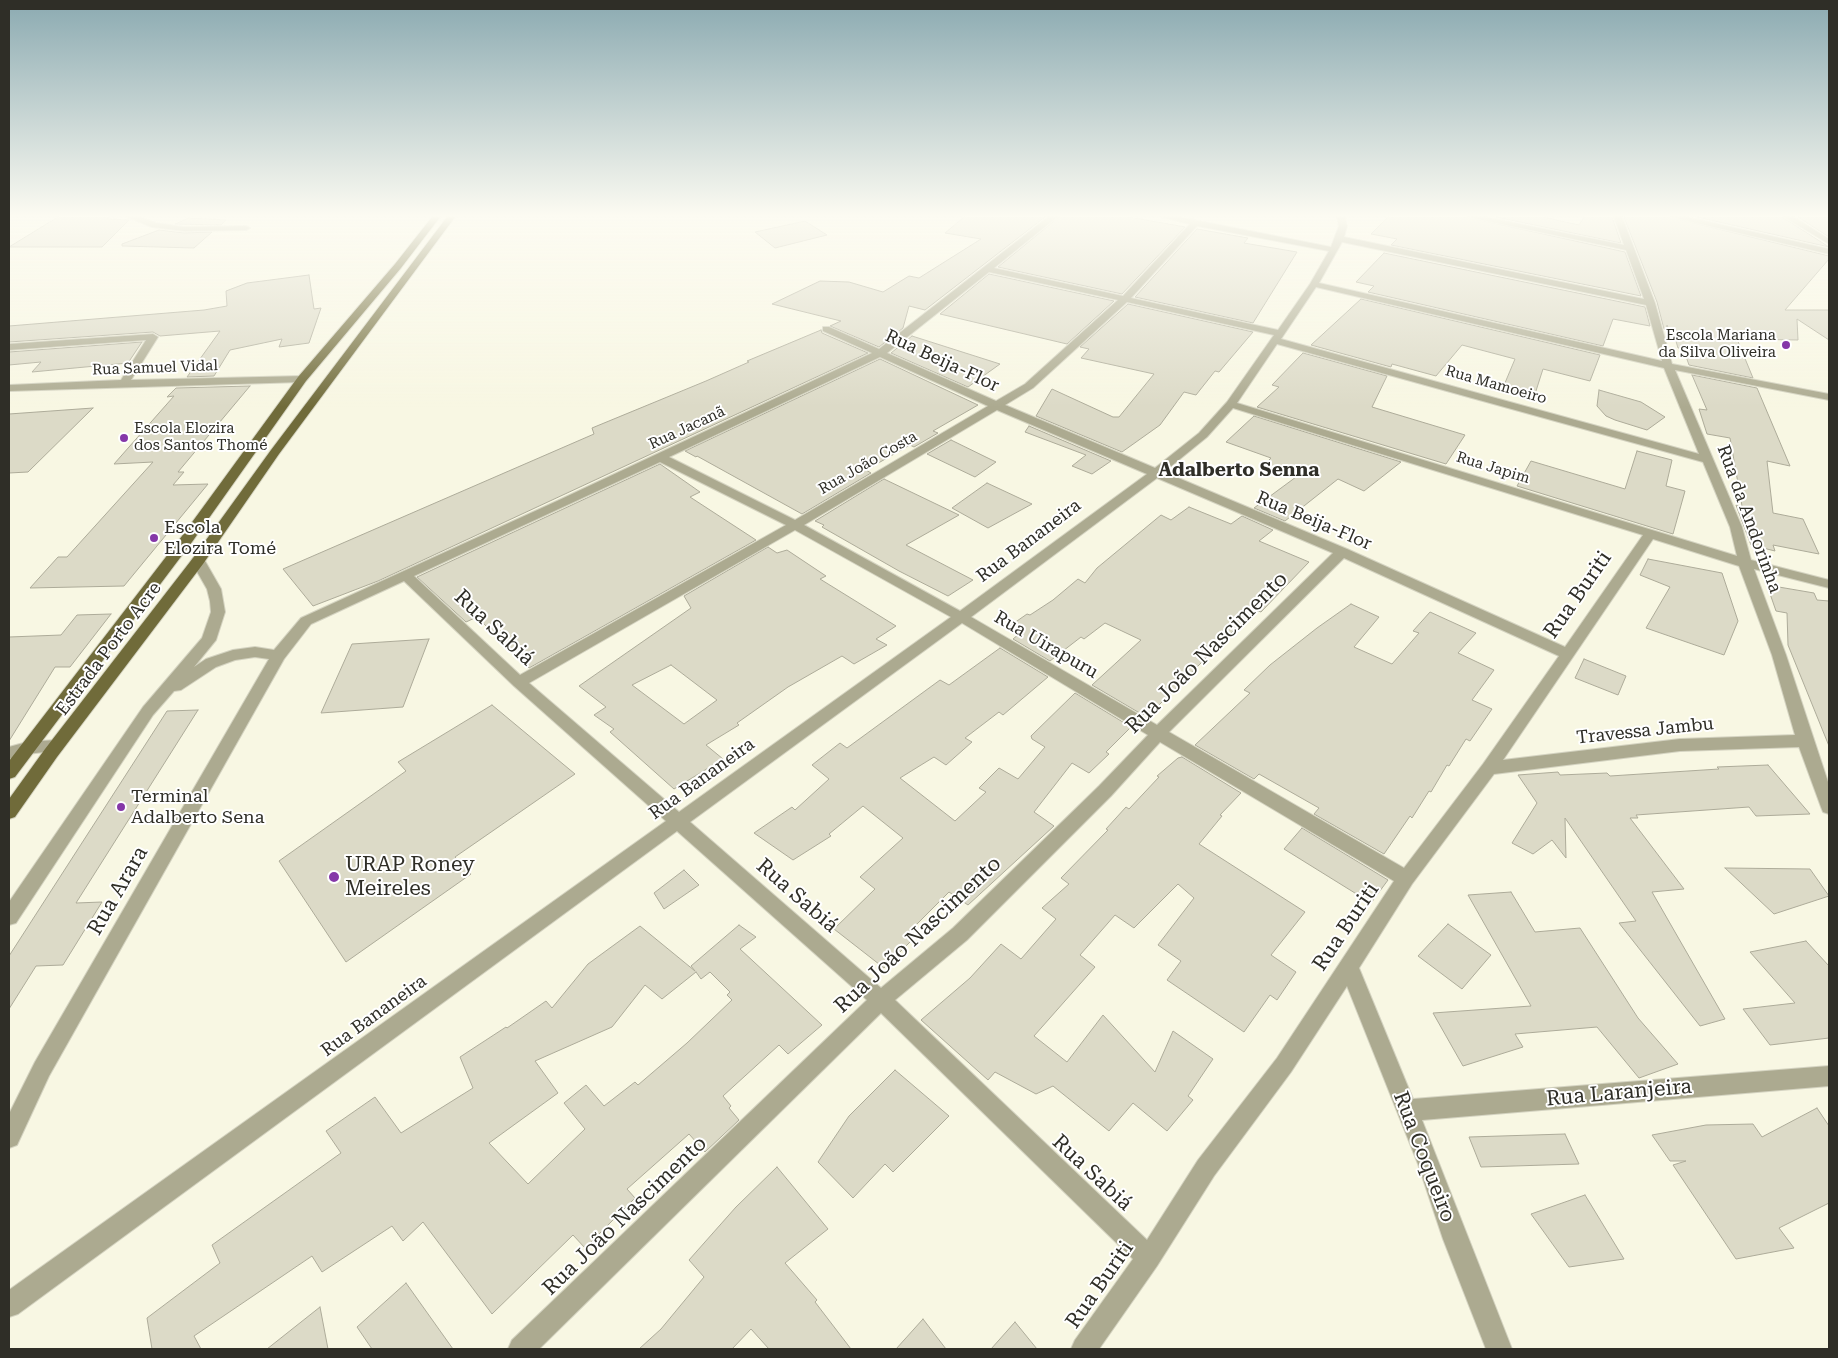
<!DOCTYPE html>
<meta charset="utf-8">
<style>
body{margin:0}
#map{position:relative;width:1838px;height:1358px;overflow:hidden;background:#f8f7e3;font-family:"Roboto Serif",serif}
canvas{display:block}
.frame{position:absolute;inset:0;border:10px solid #2f2e27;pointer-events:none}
</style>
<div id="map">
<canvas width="1838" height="1358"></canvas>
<div class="frame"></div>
</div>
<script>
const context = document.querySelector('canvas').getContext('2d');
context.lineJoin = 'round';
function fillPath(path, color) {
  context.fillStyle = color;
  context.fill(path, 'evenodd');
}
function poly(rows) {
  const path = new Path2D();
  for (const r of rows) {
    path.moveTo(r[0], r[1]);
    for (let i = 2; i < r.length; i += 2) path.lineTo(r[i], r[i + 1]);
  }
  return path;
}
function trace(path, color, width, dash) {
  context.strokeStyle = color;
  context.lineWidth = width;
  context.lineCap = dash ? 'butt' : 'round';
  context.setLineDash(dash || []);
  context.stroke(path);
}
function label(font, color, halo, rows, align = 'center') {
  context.font = font + ' "Roboto Serif",serif';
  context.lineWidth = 4;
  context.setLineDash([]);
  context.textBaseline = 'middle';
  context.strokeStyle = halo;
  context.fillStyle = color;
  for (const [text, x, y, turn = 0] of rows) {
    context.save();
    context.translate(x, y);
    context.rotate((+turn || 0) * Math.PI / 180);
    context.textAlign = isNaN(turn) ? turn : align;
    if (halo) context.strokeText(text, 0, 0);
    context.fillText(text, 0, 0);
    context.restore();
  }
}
const building = poly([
 [58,217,109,217,107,219,129,220,102,247,9,247,58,217],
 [964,217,1045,217,925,310,909,306,903,328,879,347,830,326,841,321,772,304,820,281,849,282,883,292,909,276,919,278,981,239,945,233,964,217],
 [1059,217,1129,217,1185,227,1122,294,998,267,1059,217],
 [1388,217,1466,217,1625,252,1641,296,1391,245,1397,239,1371,234,1388,217],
 [1496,217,1543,217,1579,225,1584,217,1612,217,1621,243,1496,217],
 [1624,217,1669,217,1829,256,1829,259,1785,310,1829,310,1829,340,1797,319,1798,340,1737,339,1753,378,1689,365,1683,348,1678,348,1673,331,1669,330,1667,325,1666,330,1664,329,1657,302,1624,217],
 [1697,217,1782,217,1829,247,1697,217],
 [1798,217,1829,217,1829,237,1798,217],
 [189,218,226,220,221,225,175,224,189,218],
 [805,221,827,235,775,248,755,232,805,221],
 [1197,229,1248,238,1244,243,1297,252,1253,323,1135,297,1197,229],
 [159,230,184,233,212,232,194,248,122,246,122,244,159,230],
 [1384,253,1645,307,1650,326,1613,319,1603,346,1368,292,1374,286,1356,282,1384,253],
 [989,274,1114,301,1067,344,940,314,989,274],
 [309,275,314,309,321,308,309,343,279,347,282,339,230,350,214,376,187,377,220,331,160,336,153,332,9,342,9,326,204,310,227,306,226,291,247,283,309,275],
 [1361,299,1600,355,1590,381,1543,369,1534,397,1502,390,1515,359,1462,345,1436,376,1392,364,1391,367,1311,345,1361,299],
 [1128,304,1253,332,1219,372,1215,371,1196,395,1184,392,1160,425,1122,452,1036,416,1052,389,1113,417,1119,417,1154,374,1081,358,1089,349,1080,347,1128,304],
 [821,330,822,333,868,353,378,581,313,606,283,569,594,434,592,428,706,381,749,362,747,361,821,330],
 [912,336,1000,364,968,387,891,353,912,336],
 [142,342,128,363,32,372,41,362,9,365,9,352,142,342],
 [1303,353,1387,376,1372,407,1465,435,1446,464,1257,407,1279,387,1272,385,1303,353],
 [880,359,978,405,933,431,938,433,914,447,910,445,866,470,871,473,802,514,697,456,696,457,685,451,880,359],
 [1692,375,1757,388,1790,466,1767,461,1773,513,1803,519,1819,554,1773,545,1775,551,1751,545,1736,505,1742,506,1730,438,1707,434,1699,409,1707,410,1692,375],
 [250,386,178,472,184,472,173,485,208,484,124,586,30,588,58,557,67,557,153,462,114,464,174,396,167,397,176,388,250,386],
 [1599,390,1641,402,1665,417,1647,430,1615,420,1606,416,1597,406,1599,390],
 [93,408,28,472,9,473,9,414,93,408],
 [1254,416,1401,462,1364,491,1338,479,1285,521,1254,508,1296,477,1264,465,1271,458,1226,442,1254,416],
 [1029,426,1111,461,1092,474,1072,466,1086,455,1025,432,1029,426],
 [951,440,996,462,975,477,927,454,951,440],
 [1637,451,1672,460,1666,486,1685,491,1673,534,1517,486,1531,461,1625,489,1637,451],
 [660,464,700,492,690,497,756,540,529,668,477,617,466,622,417,577,660,464],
 [884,479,959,515,906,545,973,580,948,596,899,571,822,527,824,525,815,521,884,479],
 [987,483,1032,504,988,528,952,508,987,483],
 [1189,507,1231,524,1242,516,1273,530,1259,541,1309,562,1261,612,1258,611,1239,630,1236,628,1150,714,1146,712,1143,715,1092,685,1141,640,1105,623,1084,639,1081,637,1050,661,1013,639,1019,634,1007,628,1027,614,1030,615,1053,600,1078,579,1085,583,1097,568,1161,515,1171,520,1189,507],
 [768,547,777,553,787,550,826,576,820,579,896,626,876,639,887,645,854,664,842,656,788,687,737,723,739,725,706,745,723,759,674,789,610,732,614,729,594,715,606,707,579,686,691,608,684,596,768,547],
 [671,665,717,700,684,724,632,685,671,665],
 [1648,559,1722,573,1738,621,1724,655,1646,628,1670,587,1640,575,1648,559],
 [1767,585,1814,593,1817,600,1829,601,1829,746,1788,645,1787,613,1776,611,1767,585],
 [1351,604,1379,617,1354,647,1392,664,1419,633,1413,631,1430,612,1476,633,1458,653,1494,670,1472,700,1492,709,1470,741,1466,739,1449,766,1447,765,1431,792,1429,791,1412,818,1410,816,1384,854,1314,814,1319,808,1259,774,1254,779,1195,745,1250,693,1244,690,1270,665,1317,628,1351,604],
 [111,614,70,667,55,667,9,741,9,637,61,635,77,615,111,614],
 [429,639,403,707,321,713,352,644,429,639],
 [1000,648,1048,677,1003,715,999,712,965,738,972,742,946,765,934,757,900,778,955,821,986,792,979,788,999,768,1018,779,1045,747,1032,739,1031,736,1075,693,1131,727,1106,752,1109,754,1089,773,1072,763,1034,812,1054,826,968,905,949,892,905,936,911,941,884,968,834,929,875,889,860,877,903,838,863,806,829,834,831,836,793,860,754,833,792,807,795,810,829,779,812,765,840,743,847,748,940,680,949,685,1000,648],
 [1584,659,1626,676,1618,695,1575,678,1584,659],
 [492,705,575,774,455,857,471,874,346,962,279,861,406,771,398,762,492,705],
 [198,710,76,903,102,902,63,965,36,966,9,1009,9,956,167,711,198,710],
 [1182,757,1241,793,1220,815,1222,816,1199,844,1305,912,1271,955,1296,972,1277,1000,1270,995,1244,1032,1167,980,1181,961,1158,945,1194,898,1178,884,1134,928,1115,915,1080,955,1095,967,1034,1036,1067,1062,1103,1015,1155,1072,1173,1031,1213,1059,1188,1096,1193,1100,1167,1131,1133,1103,1109,1131,1053,1086,1036,1094,995,1072,988,1080,921,1020,970,978,1001,944,1021,959,1056,919,1042,908,1069,884,1061,878,1108,830,1106,829,1126,807,1129,809,1159,777,1157,776,1178,758,1182,757],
 [1768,765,1810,814,1756,816,1749,807,1636,815,1638,818,1630,818,1684,889,1652,892,1725,1019,1700,1026,1619,923,1636,921,1565,818,1566,858,1552,840,1533,854,1512,843,1537,803,1518,775,1558,772,1560,775,1607,773,1610,776,1719,769,1717,767,1768,765],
 [1302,828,1388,880,1371,903,1284,849,1302,828],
 [1725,868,1810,869,1829,896,1774,914,1725,868],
 [684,870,699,885,664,909,654,893,684,870],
 [1511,892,1535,932,1580,928,1638,1018,1678,1064,1639,1078,1597,1027,1515,1034,1523,1047,1463,1066,1433,1013,1531,1006,1468,895,1511,892],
 [1448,924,1491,955,1462,989,1418,956,1448,924],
 [739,925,756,937,740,949,822,1025,788,1054,779,1045,723,1096,731,1106,729,1108,739,1120,705,1152,689,1134,627,1189,635,1198,585,1248,573,1235,492,1314,423,1222,403,1241,392,1226,322,1272,312,1256,194,1336,201,1349,152,1349,147,1318,220,1263,212,1245,341,1153,326,1131,375,1097,401,1133,473,1088,460,1057,506,1027,507,1028,546,1001,552,1008,588,964,640,926,695,971,691,966,739,925],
 [696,972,701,979,710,972,730,992,727,995,732,1000,687,1043,638,1085,635,1082,604,1106,586,1085,564,1103,585,1129,528,1184,489,1143,558,1093,535,1061,612,1027,645,985,662,999,696,972],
 [1806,941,1829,966,1829,1038,1770,1045,1743,1009,1795,1003,1750,952,1806,941],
 [895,1070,949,1116,893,1172,885,1164,853,1198,818,1162,849,1116,895,1070],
 [1817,1108,1829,1126,1829,1203,1779,1228,1794,1248,1736,1259,1673,1165,1686,1161,1670,1161,1652,1135,1706,1125,1753,1124,1762,1137,1817,1108],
 [1565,1134,1579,1164,1481,1167,1469,1137,1565,1134],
 [777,1167,828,1229,785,1263,817,1300,815,1302,851,1349,769,1349,751,1329,732,1349,639,1349,661,1329,704,1277,689,1260,736,1207,777,1167],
 [1585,1195,1624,1259,1569,1267,1531,1214,1585,1195],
 [406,1283,453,1349,372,1349,357,1327,406,1283],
 [320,1307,328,1349,267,1349,320,1307],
 [923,1319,946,1349,896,1349,923,1319],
 [1015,1322,1037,1349,991,1349,1015,1322]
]);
fillPath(building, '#dcdac7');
trace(building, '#adab99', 1);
const minor = poly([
 [127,217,140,217,156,223,184,227,246,226,250,228,246,230,184,231,152,227,127,217],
 [1048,217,1057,217,994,268,1123,296,1190,224,1161,217,1179,217,1331,247,1339,226,1337,217,1345,217,1347,226,1344,237,1644,299,1626,250,1468,217,1485,217,1624,245,1614,217,1622,217,1655,303,1672,364,1829,394,1829,400,1675,370,1742,527,1751,560,1829,580,1829,588,1754,569,1786,655,1829,785,1829,814,1823,812,1821,807,1799,747,1680,751,1494,774,1412,884,1359,968,1413,1099,1829,1066,1829,1086,1422,1120,1512,1349,1486,1349,1443,1239,1418,1164,1347,986,1291,1072,1214,1176,1157,1266,1099,1349,1071,1349,1075,1340,1133,1259,881,1013,539,1349,508,1349,512,1340,867,1000,677,831,18,1314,9,1317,9,1290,666,821,514,686,404,581,311,624,284,659,49,1076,17,1145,9,1148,9,1114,35,1062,269,659,255,657,235,660,216,667,181,690,174,691,153,715,16,923,9,925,9,902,143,707,202,638,211,612,210,601,207,589,191,561,193,558,198,557,205,561,221,589,225,612,216,640,194,667,206,659,233,650,255,647,274,650,301,618,557,501,872,353,823,331,823,327,829,327,879,349,1048,217],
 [1197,226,1329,251,1310,284,1278,330,1131,298,1197,226],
 [1342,242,1646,305,1662,361,1319,283,1342,242],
 [989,272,1118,300,1025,384,996,401,887,353,989,272],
 [1316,287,1664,368,1699,454,1281,339,1316,287],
 [1127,302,1274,335,1227,402,1199,433,1155,468,1005,405,1033,388,1127,302],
 [1277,344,1703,462,1730,527,1737,556,1237,403,1277,344],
 [880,357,988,406,795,520,669,457,880,357],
 [1233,408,1643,535,1565,647,1347,549,1164,472,1207,437,1233,408],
 [997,410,1147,474,960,611,804,525,997,410],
 [660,462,786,525,520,675,414,576,660,462],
 [1157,478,1333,553,1157,725,971,617,1157,478],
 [795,530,951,617,679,812,529,683,795,530],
 [1653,539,1739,566,1772,655,1795,735,1680,739,1503,760,1653,539],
 [1344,558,1559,656,1483,764,1404,868,1169,732,1344,558],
 [962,623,1148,735,1099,786,953,928,881,988,690,822,962,623],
 [1160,742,1394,881,1277,1058,1198,1160,1147,1240,895,1000,967,940,1111,796,1160,742],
 [1671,217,1687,217,1829,249,1829,254,1671,217],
 [1784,217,1794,217,1829,239,1829,244,1784,217],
 [153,334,158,337,131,380,302,376,307,379,302,382,9,391,9,385,121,380,146,340,9,350,9,344,153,334],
 [56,740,62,742,64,746,62,750,27,754,9,759,9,747,27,742,56,740]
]);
const major = poly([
 [432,217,440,217,401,268,306,381,192,542,15,777,9,779,9,761,182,536,298,377,395,264,432,217],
 [447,217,455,217,279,454,203,564,57,757,15,817,9,819,9,799,45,749,193,558,271,450,447,217]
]);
trace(minor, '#d4d3c1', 2);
trace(major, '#d4d3c1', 2);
fillPath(minor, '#acaa90');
fillPath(major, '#706b3a');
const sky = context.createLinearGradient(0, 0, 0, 407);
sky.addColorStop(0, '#8baab1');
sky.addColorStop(0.53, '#fcfbf2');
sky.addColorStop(1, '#fcfbf200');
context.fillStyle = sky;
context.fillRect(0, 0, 1838, 407);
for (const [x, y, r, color] of [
 [1786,345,5,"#8537a8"],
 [124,438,5,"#8537a8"],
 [154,538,5,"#8537a8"],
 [121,807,5,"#8537a8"],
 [334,877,6,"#8537a8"]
]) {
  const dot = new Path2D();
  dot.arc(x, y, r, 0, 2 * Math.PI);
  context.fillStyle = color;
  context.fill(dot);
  trace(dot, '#fff', 2);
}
label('15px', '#2f2e27', '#fff', [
 ["Escola Mariana",1776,336],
 ["da Silva Oliveira",1776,353],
 ["Escola Elozira",134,429,"left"],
 ["dos Santos Thomé",134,446,"left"]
], 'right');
label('15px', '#2f2e27', '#fff', [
 ["Rua Samuel Vidal",155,368,-2],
 ["Rua Mamoeiro",1496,385,16],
 ["Rua Jacanã",687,428,-25],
 ["Rua João Costa",868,463,-30],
 ["Rua Japim",1493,468,17]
]);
label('18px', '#2f2e27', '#fff', [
 ["Rua Beija-Flor",942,361,25],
 ["Rua da Andorinha",1749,519,70],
 ["Rua Beija-Flor",1314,521,23],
 ["Rua Bananeira",1029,541,-37],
 ["Rua Uirapuru",1046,645,30],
 ["Estrada Porto Acre",109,649,-53],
 ["Travessa Jambu",1645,731,-6],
 ["Rua Bananeira",702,779,-36],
 ["Rua Bananeira",374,1016,-36]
]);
label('18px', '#2f2e27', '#fff', [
 ["Escola",164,528],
 ["Elozira Tomé",164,549],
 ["Terminal",131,797],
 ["Adalberto Sena",131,818]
], 'left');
label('bold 19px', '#2f2e27', '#fff', [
 ["Adalberto Senna",1239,470]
]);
label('21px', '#2f2e27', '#fff', [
 ["Rua Buriti",1578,595,-55],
 ["Rua Sabiá",494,628,43],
 ["Rua João Nascimento",1207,653,-45],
 ["Rua Arara",118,891,-60],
 ["Rua Sabiá",797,896,41],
 ["Rua Buriti",1346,927,-56],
 ["Rua João Nascimento",918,935,-43],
 ["Rua Laranjeira",1619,1093,-5],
 ["Rua Coqueiro",1424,1157,69],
 ["Rua Sabiá",1092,1173,43],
 ["Rua João Nascimento",625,1216,-44],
 ["Rua Buriti",1100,1285,-55]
]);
label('21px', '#2f2e27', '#fff', [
 ["URAP Roney",345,865],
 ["Meireles",345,889]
], 'left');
</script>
